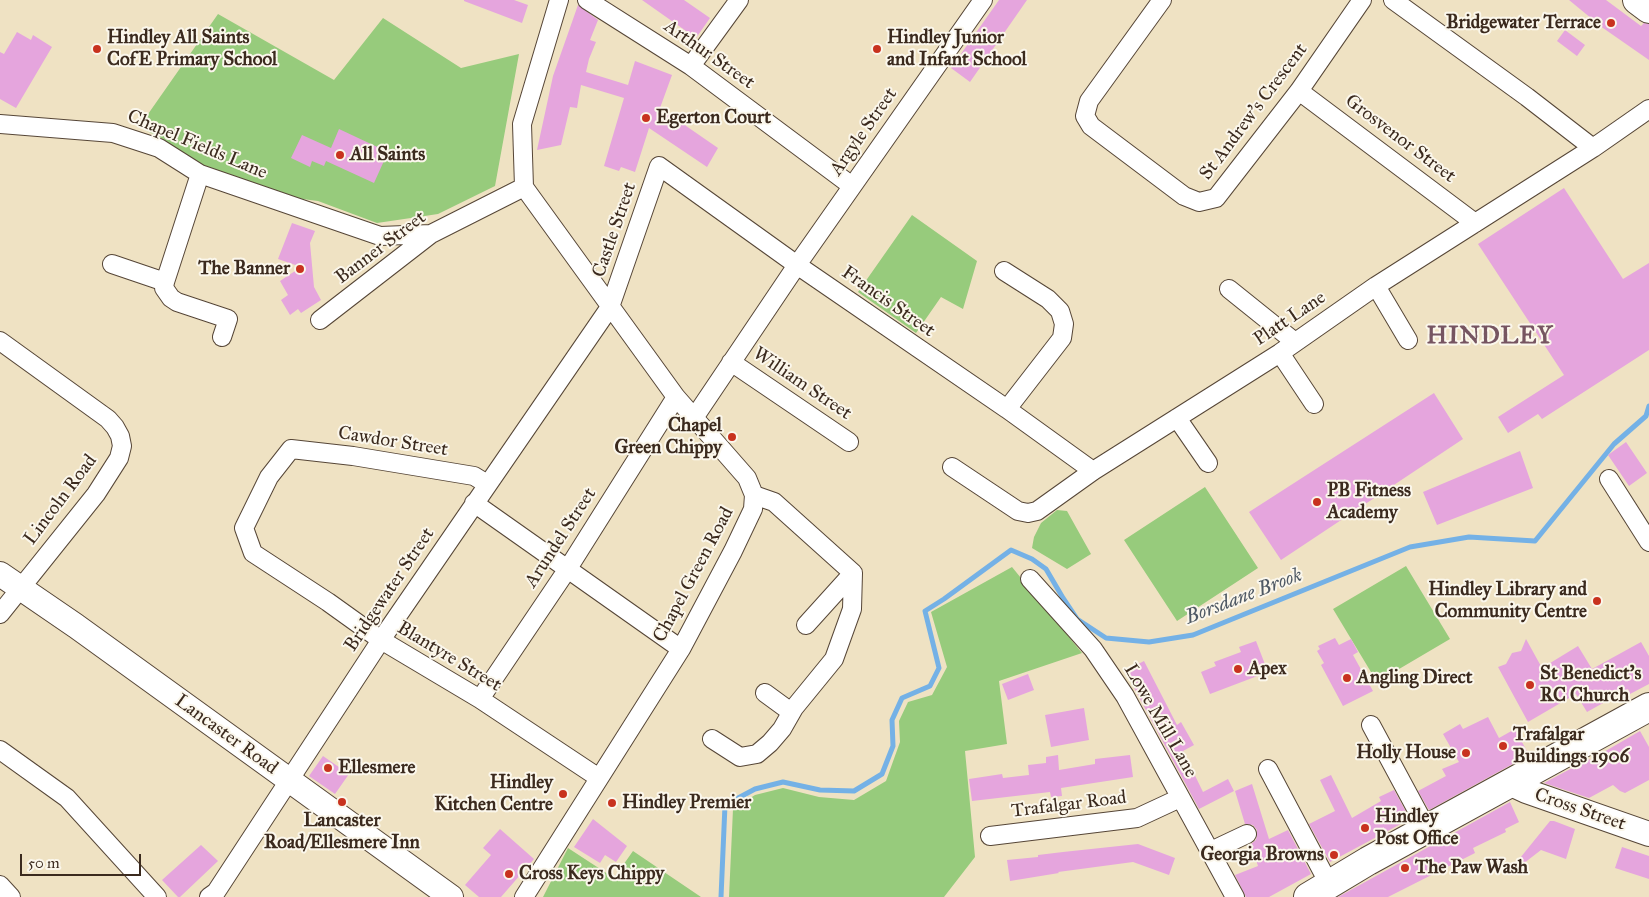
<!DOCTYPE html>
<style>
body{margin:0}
#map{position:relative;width:1649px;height:897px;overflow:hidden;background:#efe2c3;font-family:"IM FELL Great Primer",serif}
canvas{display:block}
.scale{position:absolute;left:20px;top:854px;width:121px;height:22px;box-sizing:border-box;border:2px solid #3b2a1e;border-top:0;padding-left:6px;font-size:15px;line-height:18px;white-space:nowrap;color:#3b2a1e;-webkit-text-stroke:4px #fbf7ec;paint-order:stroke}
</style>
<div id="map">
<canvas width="1649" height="897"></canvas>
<div class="scale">50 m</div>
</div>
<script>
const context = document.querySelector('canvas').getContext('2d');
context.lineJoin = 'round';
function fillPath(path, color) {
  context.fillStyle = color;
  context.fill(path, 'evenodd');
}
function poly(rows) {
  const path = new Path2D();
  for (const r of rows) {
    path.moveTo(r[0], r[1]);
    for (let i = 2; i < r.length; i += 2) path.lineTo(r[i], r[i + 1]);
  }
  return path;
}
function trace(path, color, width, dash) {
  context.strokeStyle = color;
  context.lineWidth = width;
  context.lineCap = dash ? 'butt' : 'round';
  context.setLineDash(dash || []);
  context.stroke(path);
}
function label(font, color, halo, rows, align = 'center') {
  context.font = font + ' "IM FELL Great Primer",serif';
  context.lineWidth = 4;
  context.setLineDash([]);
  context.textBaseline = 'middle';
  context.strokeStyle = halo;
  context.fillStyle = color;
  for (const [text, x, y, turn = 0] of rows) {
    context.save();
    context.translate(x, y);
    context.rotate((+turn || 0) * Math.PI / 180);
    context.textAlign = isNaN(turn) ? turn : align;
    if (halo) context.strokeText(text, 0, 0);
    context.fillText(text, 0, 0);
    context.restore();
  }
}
fillPath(poly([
 [218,14,334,80,383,18,461,68,519,54,495,186,438,214,377,223,318,201,287,197,196,164,163,139,139,127],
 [912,215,977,261,963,309,941,297,916,333,858,292],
 [1205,487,1258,568,1177,621,1124,540],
 [1057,510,1067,511,1091,554,1067,569,1032,548,1034,537,1041,523],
 [1406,566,1450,639,1377,682,1333,609],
 [1012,567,1082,653,999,681,1007,744,965,751,975,857,944,897,729,897,733,809,755,795,783,788,819,797,854,800,886,781,900,742,899,721,908,702,932,695,947,667,931,612],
 [568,848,614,878,633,851,701,897,543,897]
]), '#97cb7c');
trace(poly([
 [721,897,725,805,755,789,783,782,820,790,854,791,882,774,893,746,892,720,902,698,930,686,939,668,925,611,944,599,1011,550,1032,559,1046,569,1063,598,1077,619,1106,638,1149,642,1193,635,1410,547,1469,537,1535,541,1614,444,1646,416,1649,406]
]), '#74b1e6', 5);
fillPath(poly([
 [464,0,514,0,528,5,522,23,464,1],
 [642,0,684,0,710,18,696,38],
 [999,0,1027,0,970,82,951,68],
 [1569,0,1606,0,1641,26,1644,23,1649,24,1649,60,1603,28],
 [578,5,598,20,590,40,596,42,589,59,586,72,628,85,635,61,672,75,660,108,718,148,707,167,649,128,635,172,621,167,619,171,604,166,624,98,581,85,577,108,570,107,561,145,537,150,553,76],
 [1565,30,1585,45,1577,56,1557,41],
 [17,32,31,40,33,35,52,47,16,108,0,99,0,52,4,54],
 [339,129,388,152,374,183,326,161,324,166,312,161,310,167,291,158,302,135,331,148],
 [1564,188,1623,279,1649,263,1649,350,1542,419,1538,414,1508,433,1498,417,1564,375,1478,244],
 [292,223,315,231,310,243,314,287,321,300,301,313,298,309,290,315,281,300,288,295,280,281,301,267,278,259],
 [1434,393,1463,439,1281,560,1249,512],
 [1626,442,1647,473,1629,486,1608,455],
 [1520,451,1533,488,1437,525,1423,492],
 [1335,638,1339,645,1351,639,1358,652,1353,655,1373,691,1343,706,1321,665,1324,663,1317,651,1320,649,1318,646],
 [1526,639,1542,668,1578,646,1592,669,1641,642,1649,656,1649,684,1630,694,1628,689,1587,712,1576,694,1528,722,1498,667,1506,664,1512,653,1521,651],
 [1256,641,1268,672,1210,694,1201,672,1216,666,1214,662,1241,652,1239,647],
 [1144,661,1177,725,1181,722,1194,745,1183,751,1203,792,1228,779,1234,791,1199,809,1125,671],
 [1028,674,1034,690,1008,700,1002,684],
 [1084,708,1089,740,1051,747,1045,715],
 [1488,717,1499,738,1515,729,1529,755,1429,810,1418,791,1446,776,1442,769,1459,762,1443,734,1460,724,1463,729],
 [1640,731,1649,747,1649,780,1625,793,1620,791,1613,785,1589,798,1544,783,1589,759,1590,760],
 [1058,755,1059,770,1095,764,1095,759,1130,755,1133,777,1061,788,1062,796,1051,797,1050,792,972,801,969,779,1002,774,1003,778,1029,775,1028,765,1046,763,1046,757],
 [323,756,349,774,335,794,309,776],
 [1331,775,1352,818,1381,801,1379,797,1394,790,1410,819,1330,862,1309,824,1335,811,1320,780],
 [1252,784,1269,839,1288,830,1311,874,1269,897,1246,897,1235,875,1258,866,1251,844,1256,840,1257,835,1257,830,1253,825,1245,824,1235,791],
 [1510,802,1519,822,1505,829,1506,832,1473,848,1475,853,1388,897,1338,897],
 [593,819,627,846,616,862,605,855,600,863,574,847],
 [1550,821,1554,821,1575,829,1566,859,1541,850,1519,867,1516,863],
 [500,829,534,859,501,897,479,897,465,885,491,855,483,848],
 [1138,844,1175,858,1169,875,1133,862,1058,872,1059,873,1010,881,1007,860,1038,857,1038,855,1063,852],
 [201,845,218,861,180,897,178,897,162,880],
 [1622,847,1649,856,1649,879,1615,868]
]), '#e5a5dd');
const street = poly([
 [587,0,691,66,852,186],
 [1162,0,1089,101,1085,116,1091,126,1184,196,1199,202,1216,198,1299,91,1362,0],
 [1393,0,1527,97,1593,148],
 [691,66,739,0],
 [1299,91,1475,223],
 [0,124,113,133,159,148,200,174,380,236,431,234],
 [200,174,165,282,164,288,171,298,177,302,228,319,222,337],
 [524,187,522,124,559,0],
 [112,264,165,282],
 [1004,271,1048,299,1060,311,1064,324,1062,338,1007,409],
 [1376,286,1408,340],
 [1229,289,1295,342],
 [320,320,431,234,524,187],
 [0,341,108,419,115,427,120,436,122,446,119,458,96,494,0,614],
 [1280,353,1314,404],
 [731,362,849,442],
 [694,418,797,265,983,0],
 [1177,418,1208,463],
 [952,467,1018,511,1028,513,1037,511,1093,471,1280,353,1376,286,1593,148,1649,109],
 [1609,479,1649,542],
 [487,484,474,476,353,456,291,449,269,477,244,528,253,553,328,602,381,640,480,699,599,778],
 [754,495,774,502,853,573],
 [474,503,681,649],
 [1030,579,1093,649,1125,696,1235,897],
 [806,625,853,573],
 [765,693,791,712],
 [480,699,567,570,676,397],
 [1371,725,1427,829],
 [712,739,740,757,757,754,770,743,782,729,794,708,834,659,852,609,853,573],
 [0,750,67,798,157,897],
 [1268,769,1329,884],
 [990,836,1137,818,1180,798],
 [1211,851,1247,834],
 [0,885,11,897],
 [209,897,216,892,381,640,610,307,659,166,797,265,1007,409,1093,471],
 [524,897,681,649,733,551,753,509,754,495,747,478,676,397,524,187]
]);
const secondary = poly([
 [0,574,76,626,451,897],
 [1511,784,1526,791,1649,834]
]);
const highway = poly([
 [1637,0,1649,9],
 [1308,897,1368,861,1649,707]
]);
trace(street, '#564637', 20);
trace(secondary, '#564637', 26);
trace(highway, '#564637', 30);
trace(street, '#fff', 18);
trace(secondary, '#fff', 24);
trace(highway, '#fff', 28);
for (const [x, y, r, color] of [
 [1611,23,5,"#c8321e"],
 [97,49,5,"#c8321e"],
 [877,49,5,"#c8321e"],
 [646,118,5,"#c8321e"],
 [340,155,5,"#c8321e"],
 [300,269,5,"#c8321e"],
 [732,437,5,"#c8321e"],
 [1317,502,5,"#c8321e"],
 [1597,601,5,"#c8321e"],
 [1238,669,5,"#c8321e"],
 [1347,678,5,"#c8321e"],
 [1530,685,5,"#c8321e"],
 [1503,746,5,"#c8321e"],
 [1466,753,5,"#c8321e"],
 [328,768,5,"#c8321e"],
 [563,794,5,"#c8321e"],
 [342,802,5,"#c8321e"],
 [612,803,5,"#c8321e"],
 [1365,828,5,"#c8321e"],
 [1334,855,5,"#c8321e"],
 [1405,868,5,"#c8321e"],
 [509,874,5,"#c8321e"]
]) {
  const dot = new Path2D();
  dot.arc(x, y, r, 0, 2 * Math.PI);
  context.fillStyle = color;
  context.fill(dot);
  trace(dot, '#fbf7ec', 2);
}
label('bold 19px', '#3b2a1e', '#fbf7ec', [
 ["Bridgewater Terrace",1601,23,"right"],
 ["Hindley All Saints",107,38],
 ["CofE Primary School",107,60],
 ["Hindley Junior",887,38],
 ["and Infant School",887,60],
 ["Egerton Court",656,118],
 ["All Saints",350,155],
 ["The Banner",290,269,"right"],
 ["Chapel",722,426,"right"],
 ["Green Chippy",722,448,"right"],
 ["PB Fitness",1327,491],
 ["Academy",1327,513],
 ["Hindley Library and",1587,590,"right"],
 ["Community Centre",1587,612,"right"],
 ["Apex",1248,669],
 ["St Benedict's",1540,674],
 ["RC Church",1540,696],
 ["Angling Direct",1357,678],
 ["Trafalgar",1513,735],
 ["Buildings 1906",1513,757],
 ["Holly House",1456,753,"right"],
 ["Ellesmere",338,768],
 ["Hindley",553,783,"right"],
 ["Kitchen Centre",553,805,"right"],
 ["Hindley Premier",622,803],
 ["Hindley",1375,817],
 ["Post Office",1375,839],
 ["Lancaster",342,821,"center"],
 ["Road/Ellesmere Inn",342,843,"center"],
 ["Georgia Browns",1324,855,"right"],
 ["The Paw Wash",1415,868],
 ["Cross Keys Chippy",519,874]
], 'left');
label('19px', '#3b2a1e', '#fbf7ec', [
 ["Arthur Street",709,55,35],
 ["St Andrew's Crescent",1254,112,-53],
 ["Argyle Street",864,132,-55],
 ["Grosvenor Street",1400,139,37],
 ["Chapel Fields Lane",197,145,23],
 ["Castle Street",615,230,-71],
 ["Banner Street",381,248,-37],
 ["Francis Street",888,302,35],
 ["Platt Lane",1290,319,-34],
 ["William Street",802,384,34],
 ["Cawdor Street",393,442,9],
 ["Lincoln Road",61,500,-53],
 ["Arundel Street",561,538,-57],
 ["Chapel Green Road",694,575,-62],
 ["Bridgewater Street",390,590,-56],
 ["Blantyre Street",449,657,31],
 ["Lowe Mill Lane",1160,721,60],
 ["Lancaster Road",226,735,36],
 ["Trafalgar Road",1069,805,-7],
 ["Cross Street",1580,810,19]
]);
label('italic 20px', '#4f5964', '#fbf7ec', [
 ["Borsdane Brook",1244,597,-21]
]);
context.letterSpacing = '1px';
label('bold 24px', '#765561', '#fbf7ec', [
 ["HINDLEY",1490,337]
]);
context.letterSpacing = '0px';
</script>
